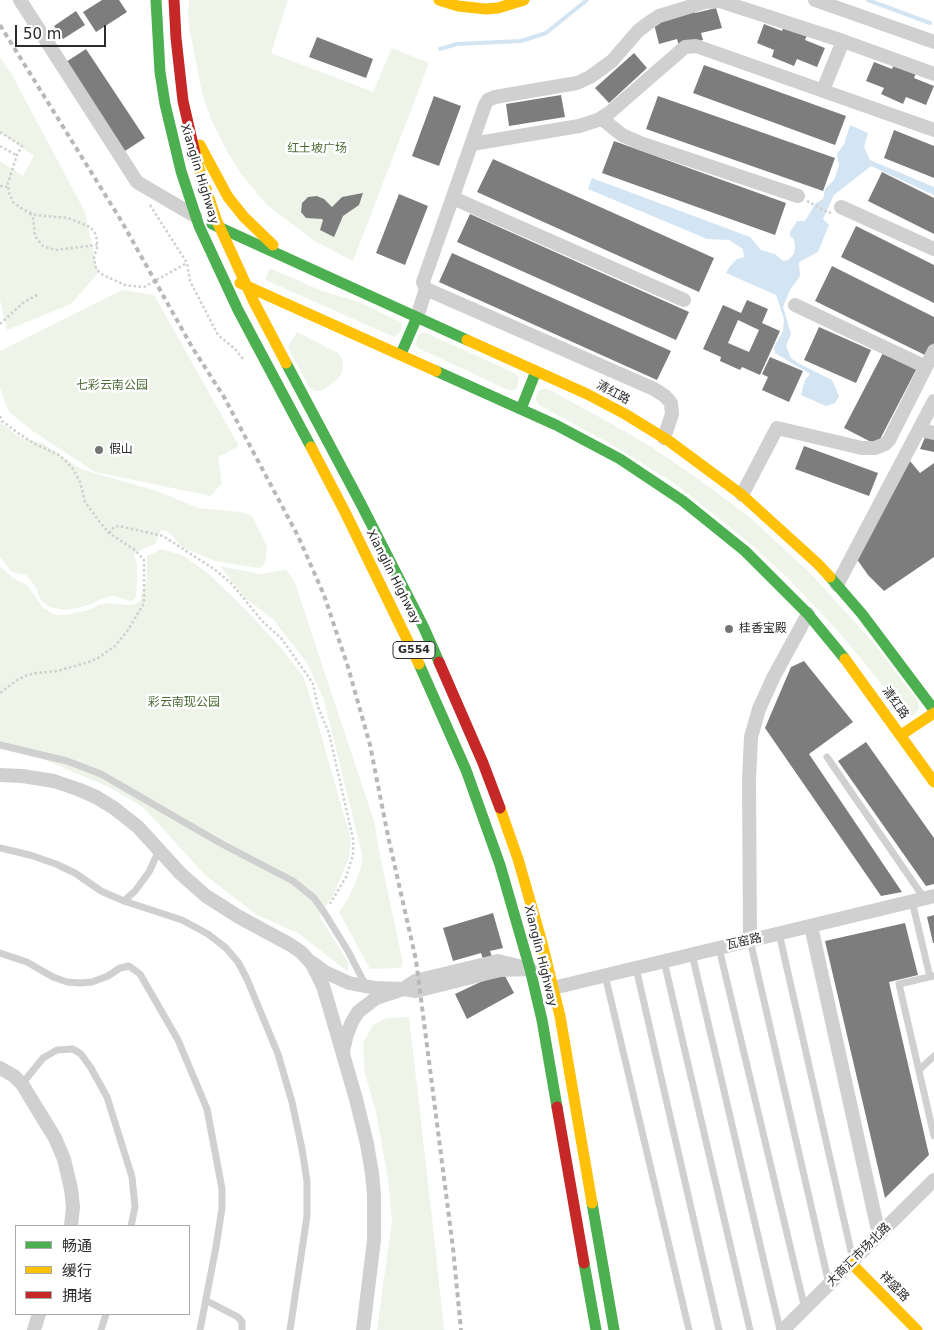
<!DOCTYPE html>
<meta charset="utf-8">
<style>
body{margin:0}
#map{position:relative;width:934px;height:1330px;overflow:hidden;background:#fff;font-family:"DejaVu Sans","Noto Sans SC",sans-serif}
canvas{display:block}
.legend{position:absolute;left:15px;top:1225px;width:175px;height:90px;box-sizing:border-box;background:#fff;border:1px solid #aaa;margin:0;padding:6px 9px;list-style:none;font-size:15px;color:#2b2b2b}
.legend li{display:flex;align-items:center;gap:10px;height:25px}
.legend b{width:25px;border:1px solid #aaa}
.scale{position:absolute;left:15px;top:25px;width:91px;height:22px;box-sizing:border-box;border:2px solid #2b2b2b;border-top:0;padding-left:6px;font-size:15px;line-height:18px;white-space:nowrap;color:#2b2b2b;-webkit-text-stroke:4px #fff;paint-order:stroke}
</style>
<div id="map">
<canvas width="934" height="1330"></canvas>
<ul class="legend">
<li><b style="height:6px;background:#4caf50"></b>畅通</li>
<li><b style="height:6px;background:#ffc107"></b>缓行</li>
<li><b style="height:6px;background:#c62828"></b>拥堵</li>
</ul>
<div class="scale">50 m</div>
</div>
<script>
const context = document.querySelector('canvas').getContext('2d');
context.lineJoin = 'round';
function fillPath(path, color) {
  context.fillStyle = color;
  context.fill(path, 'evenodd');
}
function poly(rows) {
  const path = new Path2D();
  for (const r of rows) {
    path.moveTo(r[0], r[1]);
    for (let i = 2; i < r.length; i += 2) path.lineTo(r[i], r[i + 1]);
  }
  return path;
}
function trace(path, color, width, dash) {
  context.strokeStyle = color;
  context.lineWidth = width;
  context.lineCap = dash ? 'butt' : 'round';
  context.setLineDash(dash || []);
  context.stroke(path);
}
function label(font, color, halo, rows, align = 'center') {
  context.font = font + ' "DejaVu Sans","Noto Sans SC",sans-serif';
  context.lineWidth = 5;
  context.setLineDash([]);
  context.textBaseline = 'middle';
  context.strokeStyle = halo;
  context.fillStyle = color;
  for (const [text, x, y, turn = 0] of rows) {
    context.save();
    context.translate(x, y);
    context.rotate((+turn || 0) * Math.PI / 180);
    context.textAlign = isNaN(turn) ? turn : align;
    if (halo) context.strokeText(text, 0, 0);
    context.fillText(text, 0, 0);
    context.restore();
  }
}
fillPath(poly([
 [189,0,288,0,271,53,373,92,392,48,429,63,353,261,313,240,266,204,242,175,228,153,211,119,202,93,190,32,188,14],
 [0,58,11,73,85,212,98,273,71,304,7,330,0,300,0,161,23,176,34,156,0,132],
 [272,269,322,291,359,302,401,322,402,330,394,337,270,282,266,280,266,277,269,270],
 [122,290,154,295,239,446,218,457,222,483,211,496,95,472,34,432,9,412,0,388,0,351],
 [297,332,338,353,343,361,342,373,337,380,321,391,315,391,309,387,288,347],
 [422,333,426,333,515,373,519,377,517,388,512,391,508,390,418,348,415,344,418,335],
 [543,389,548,389,612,424,653,448,694,476,752,519,813,576,870,639,918,701,919,708,916,713,913,715,908,715,902,713,894,699,838,631,788,578,746,540,674,483,614,446,539,405,536,401,536,396,538,391],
 [0,422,21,438,42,443,81,469,157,491,198,508,241,512,252,516,267,546,265,562,262,567,258,568,215,561,182,547,171,534,167,531,161,530,155,544,138,551,134,555,137,565,137,580,136,596,133,601,129,601,115,596,110,596,85,606,67,610,49,607,40,599,37,589,30,579,26,575,16,573,11,571,0,557],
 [162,549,184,556,210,575,247,611,281,648,303,676,312,703,351,840,349,858,333,896,319,916,348,962,348,972,298,933,257,915,205,875,143,807,109,787,45,760,0,749,0,566,14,579,27,585,43,608,56,615,64,615,89,610,99,605,108,603,127,605,135,604,140,601,147,579,147,556],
 [220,566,260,574,285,570,289,573,295,583,375,824,378,846,403,963,401,968,370,969,339,912,348,899,355,884,362,864,362,854,324,700,307,663,273,619,245,598],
 [409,1017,435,1244,444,1330,377,1330,392,1220,388,1179,376,1112,365,1074,363,1043,373,1025,387,1018]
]), '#eef4e8');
fillPath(poly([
 [850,125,868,133,864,147,870,160,934,187,934,195,871,166,834,195,823,219,829,225,818,252,799,262,800,276,790,290,783,307,791,334,786,346,791,358,798,363,832,380,839,396,835,403,826,406,801,395,805,380,810,374,775,353,774,347,783,331,784,319,776,295,726,273,730,266,737,259,744,257,743,249,729,240,707,239,588,189,592,178,750,237,761,250,775,254,783,261,788,260,794,254,795,247,794,239,790,236,790,232,797,221,805,221,816,203,823,199,825,189,834,180,839,165,837,154,844,144]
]), '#d3e5f3');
trace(poly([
 [868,0,930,23],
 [440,49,457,44,521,41,546,33,587,0]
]), '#d3e5f3', 4);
fillPath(poly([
 [102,0,119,0,127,12,96,32,83,12],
 [694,8,695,13,716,8,722,28,701,33,703,40,679,46,677,39,659,44,654,24,672,19,671,14],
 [76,11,85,25,63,39,54,26],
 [764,24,782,31,784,26,807,35,805,40,825,48,817,67,797,59,794,66,772,57,774,50,757,43],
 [317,37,373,59,366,78,309,57],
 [86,49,145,138,125,151,66,62],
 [634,53,647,68,609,103,595,88],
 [874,62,892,69,894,64,916,73,914,78,934,86,926,105,906,97,903,104,881,94,884,88,866,81],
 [704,65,846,116,835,145,693,93],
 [561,95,565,117,509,126,506,104],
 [434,96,461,106,439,166,412,156],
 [658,96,835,158,823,191,646,129],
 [894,130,934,146,934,178,884,158],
 [614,141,786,203,775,235,602,173],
 [493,159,714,258,699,292,477,192],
 [882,172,934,198,934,234,868,201],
 [363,193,359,205,343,216,334,237,320,230,323,220,322,219,306,218,301,212,302,203,308,197,317,196,324,199,332,207,342,197],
 [399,194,428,206,405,265,376,253],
 [470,214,689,312,676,340,457,242],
 [856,226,934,265,934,303,841,257],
 [452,253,671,351,657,380,439,282],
 [832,266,934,317,934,343,927,356,815,301],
 [747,300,768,309,762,323,780,331,760,375,742,367,740,370,720,361,721,357,703,349,723,305,741,313],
 [738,320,759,330,749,352,728,343],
 [819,327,871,350,856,383,804,360],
 [884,351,917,368,877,445,844,428],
 [770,357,803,371,789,402,762,390,768,377,762,374],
 [926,435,934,437,934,452,920,449],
 [804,446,878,473,869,496,795,469],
 [910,461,920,473,934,463,934,557,884,591,868,575,856,558],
 [804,661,853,722,809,754,902,892,881,896,765,728,791,667],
 [866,742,934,838,934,884,926,886,838,761],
 [493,913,503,948,490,951,498,975,504,974,514,993,467,1019,455,994,489,978,481,953,453,961,443,928],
 [934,915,934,943,933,943,927,917],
 [905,923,918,975,889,982,929,1155,885,1198,825,941]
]), '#7d7d7d');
trace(poly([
 [0,132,22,146,17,155,8,183,9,193,13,202,24,210,36,215,68,218,90,227,95,233,97,240,97,248,94,257,96,269,103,275,125,285,144,287,187,263],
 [0,146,16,155],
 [0,186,8,187],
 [807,201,829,213,831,212],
 [150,205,187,263,190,281,218,335,235,349,243,359],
 [30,213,33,218,35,236,43,246,55,250,97,245],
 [0,324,24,302,39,294],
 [0,416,2,421,18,433,35,444,59,455,67,462,73,469,80,482,85,502,99,521,109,533,135,550,144,560,144,603,128,630,115,646,98,658,89,662,57,671,37,673,27,675,17,680,0,693],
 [109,533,114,527,119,526,163,536,214,569,231,583,263,622,281,638,310,679,313,684,318,707,329,733,353,839,353,855,346,877,330,904]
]), '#d0d0d0', 2.5, [2.5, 2.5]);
trace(poly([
 [0,745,67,761,101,774,222,844,293,881,314,898,324,912,348,951,366,986],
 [827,757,924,898],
 [0,848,30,855,56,864,75,873,101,891,124,901,182,920,208,934,226,948,238,962,247,979,278,1054,292,1102,302,1149,307,1181,307,1216,290,1330],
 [124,901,135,891,149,872,159,850],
 [912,901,930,977],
 [779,933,853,1260],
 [750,940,829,1284],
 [719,948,805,1309],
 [0,953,27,962,53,977,67,982,80,983,92,982,108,976,120,968,129,966,140,974,178,1040,207,1109,222,1189,222,1208,216,1247,200,1330],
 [692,954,780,1330],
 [664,961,750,1330],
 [636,968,719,1330],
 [605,975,689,1330],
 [934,976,899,984,934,1136],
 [919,1070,934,1056],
 [22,1084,43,1058,57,1050,73,1049,81,1054,91,1068,107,1097,132,1177,135,1207,131,1226],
 [207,1301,238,1317,242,1322,242,1330],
 [101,1330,106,1314]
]), '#d0d0d0', 7);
trace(poly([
 [20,0,137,182,195,216],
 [815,0,934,42],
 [823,90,843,41],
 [601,118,622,135,640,143,798,196],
 [472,144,579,126,598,120,609,113,685,47,696,46,934,130],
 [453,198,684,300],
 [841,207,934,249],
 [426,289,654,389,665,396,671,403,672,414,664,438],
 [795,305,926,367],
 [417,317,426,289,423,282,485,105,488,100,495,97,577,83,590,77,612,61,638,31,647,24,659,16,705,2,720,1,843,41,934,74],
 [919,430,934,433],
 [742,495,777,428,862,448,875,448,885,444,889,440,934,351],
 [837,585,934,401],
 [0,775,22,776,54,781,80,790,96,797,114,808,138,827,181,874,206,896,239,917,289,944,301,952,312,964,323,986,329,1006,356,1099,367,1144,372,1173,374,1195,374,1240,363,1330],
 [811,926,879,1235],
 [750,940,749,780,751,737,759,709,774,676,808,614],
 [313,963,325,972,349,983,375,988,403,989,416,991,500,970,530,969,498,961,415,981,403,989,376,998,358,1012,352,1022,347,1034,343,1051],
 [553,988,934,896],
 [0,1068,14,1076,22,1084,55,1138,64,1159,71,1189,73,1207,71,1226],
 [34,1330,39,1314],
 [783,1330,934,1180]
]), '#d0d0d0', 14);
trace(poly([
 [156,0,160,72,165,104,181,171,199,226,238,310,311,447],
 [212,224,467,340],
 [401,354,417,317],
 [286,363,361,504,424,628,439,662],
 [436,371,556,425,620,459,683,501,745,551,808,614,845,659],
 [521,409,536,371],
 [830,577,862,614,934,710],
 [419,664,466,770,500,865,530,969,542,1020,557,1107],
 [592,1203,614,1330],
 [584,1263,596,1330]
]), '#4caf50', 11);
trace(poly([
 [439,0,458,6,486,9,498,8,524,0],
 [200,145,228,197,244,217,273,245],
 [197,162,216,219,254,302,286,363],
 [240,283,436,371],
 [467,340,587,394,625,414,669,441,742,495,818,564,830,577],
 [311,447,345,512,419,664],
 [845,659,934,782],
 [901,735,934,713],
 [500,808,518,859,541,939,560,1016,592,1203],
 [851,1263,917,1330]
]), '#ffc107', 11);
trace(poly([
 [174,0,176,38,183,101,197,162],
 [439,662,483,763,500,808],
 [557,1107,584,1263]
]), '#c62828', 11);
trace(poly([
 [0,25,122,222,192,347,224,397,298,536,324,595,348,667,370,745,388,836,416,960,453,1248,461,1330]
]), '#b8b8b8', 4, [5, 4]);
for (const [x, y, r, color] of [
 [99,450,5,"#757575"],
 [729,629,5,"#757575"]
]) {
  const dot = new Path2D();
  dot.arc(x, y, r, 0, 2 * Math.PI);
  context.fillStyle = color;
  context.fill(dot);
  trace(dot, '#fff', 2);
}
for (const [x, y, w] of [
 [414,650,42]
]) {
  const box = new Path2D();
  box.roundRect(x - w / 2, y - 8.5, w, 17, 4);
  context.fillStyle = '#fff';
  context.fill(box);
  trace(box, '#2b2b2b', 1);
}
label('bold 11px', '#2b2b2b', null, [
 ["G554",414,650]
]);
label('12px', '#4b6b35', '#fff', [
 ["红土坡广场",317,149],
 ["七彩云南公园",112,386],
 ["彩云南现公园",184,703]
]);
label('12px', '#2b2b2b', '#fff', [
 ["Xianglin Highway",199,174,73],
 ["清红路",613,393,28],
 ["Xianglin Highway",393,577,63],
 ["清红路",895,703,54],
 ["瓦窑路",744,942,-13],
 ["Xianglin Highway",540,956,76],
 ["大商汇市场北路",859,1255,-45],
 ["祥盛路",894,1287,46]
]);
label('12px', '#2b2b2b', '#fff', [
 ["假山",109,450],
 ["桂香宝殿",739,629]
], 'left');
</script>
